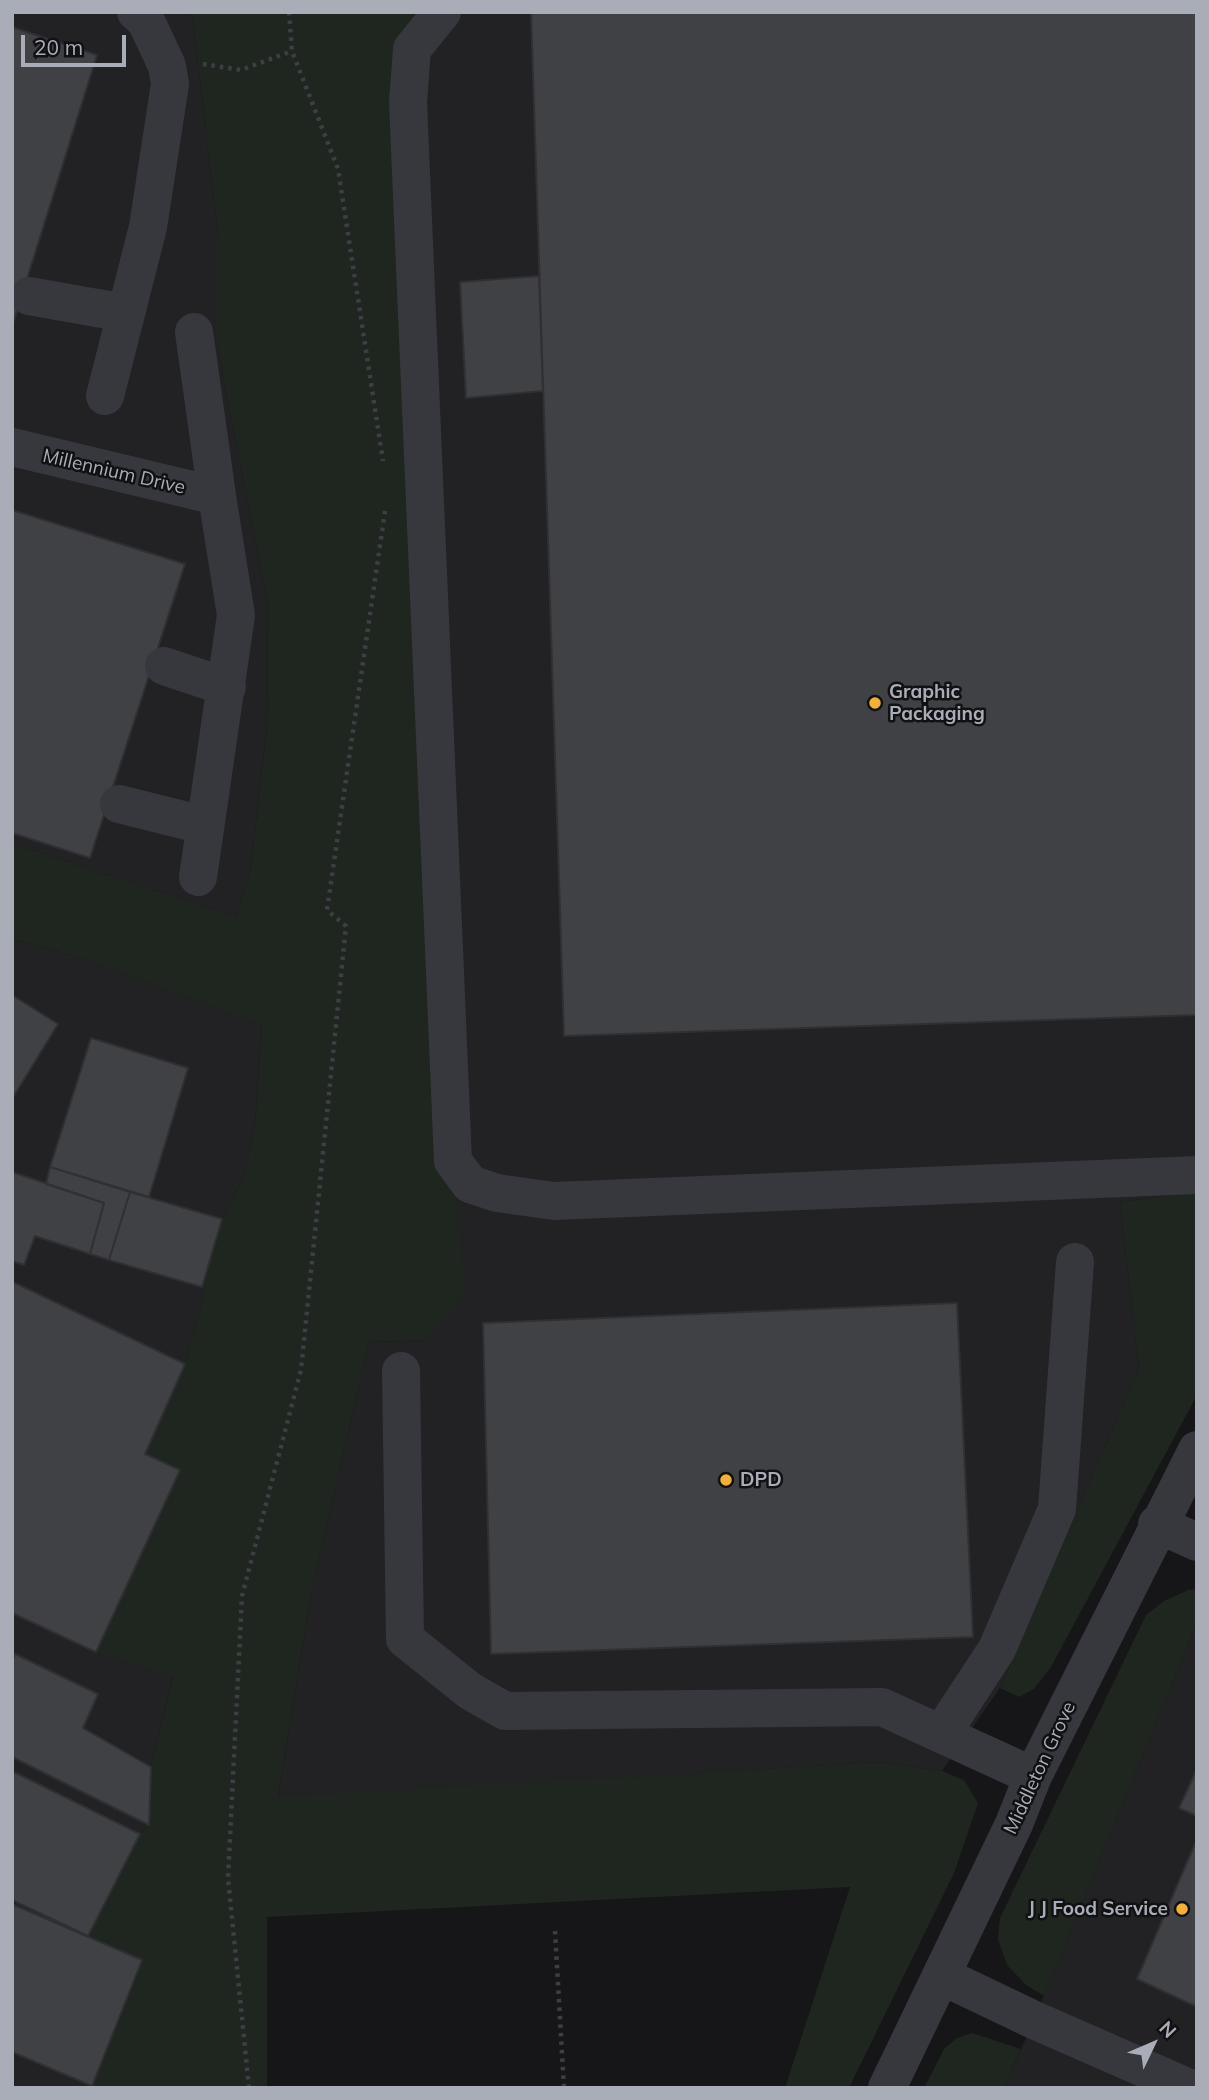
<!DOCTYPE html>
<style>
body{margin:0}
#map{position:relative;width:1209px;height:2100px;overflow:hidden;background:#161618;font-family:Mulish,sans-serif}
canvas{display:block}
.frame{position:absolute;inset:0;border:14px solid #a8adb8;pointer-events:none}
.north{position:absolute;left:1118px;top:2009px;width:70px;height:70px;-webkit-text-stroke:5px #111113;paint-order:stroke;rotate:46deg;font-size:19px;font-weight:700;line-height:28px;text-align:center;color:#a8adb8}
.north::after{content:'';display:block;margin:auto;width:24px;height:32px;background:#a8adb8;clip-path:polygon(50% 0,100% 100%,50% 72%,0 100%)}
.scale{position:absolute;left:21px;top:35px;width:105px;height:32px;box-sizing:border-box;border:4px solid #a8adb8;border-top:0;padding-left:9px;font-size:21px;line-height:24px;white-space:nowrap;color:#a8adb8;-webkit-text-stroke:5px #111113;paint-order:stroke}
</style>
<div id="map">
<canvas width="1209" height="2100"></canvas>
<div class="frame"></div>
<div class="north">N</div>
<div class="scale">20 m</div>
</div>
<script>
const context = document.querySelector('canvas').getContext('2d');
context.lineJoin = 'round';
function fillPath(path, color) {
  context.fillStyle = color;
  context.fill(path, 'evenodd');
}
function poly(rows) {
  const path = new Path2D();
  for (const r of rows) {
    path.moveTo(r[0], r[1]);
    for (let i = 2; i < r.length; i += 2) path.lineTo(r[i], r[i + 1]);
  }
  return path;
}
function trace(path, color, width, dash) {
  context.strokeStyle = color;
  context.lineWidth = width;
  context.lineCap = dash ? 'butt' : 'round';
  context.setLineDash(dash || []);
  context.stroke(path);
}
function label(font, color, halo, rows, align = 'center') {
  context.font = font + ' Mulish,sans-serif';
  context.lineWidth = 5;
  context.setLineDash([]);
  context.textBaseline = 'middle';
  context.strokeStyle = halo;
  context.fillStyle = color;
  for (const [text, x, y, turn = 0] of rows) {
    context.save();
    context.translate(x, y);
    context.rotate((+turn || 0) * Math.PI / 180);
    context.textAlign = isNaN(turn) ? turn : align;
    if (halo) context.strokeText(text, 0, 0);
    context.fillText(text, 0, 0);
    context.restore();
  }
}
fillPath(poly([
 [12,12,189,12,193,19,218,235,218,350,268,605,267,728,250,871,236,917,12,843],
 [442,12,1197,12,1197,1192,1120,1202,1139,1368,1000,1688,942,1771,881,1762,278,1798,311,1594,369,1342,428,1340,453,1161,408,102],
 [12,939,71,955,262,1023,255,1125,243,1178,222,1219,202,1286,204,1296,185,1364,145,1453,180,1470,96,1652,173,1676,151,1767,149,1825,140,1834,88,1935,142,1960,91,2088,12,2088],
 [1197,1623,1197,2088,1004,2088,1034,2020]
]), '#222225');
fillPath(poly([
 [189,12,442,12,412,49,453,1161,465,1294,428,1340,369,1342,311,1594,278,1797,881,1762,942,1771,964,1780,978,1803,954,1873,849,2088,785,2088,850,1887,267,1917,267,2088,91,2088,142,1960,88,1936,140,1834,149,1825,151,1767,173,1677,96,1652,180,1470,145,1454,185,1364,204,1296,202,1287,222,1219,243,1178,255,1125,262,1024,71,955,12,939,12,843,236,917,250,871,267,729,268,605,218,350,218,235,193,19],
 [1197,1192,1197,1395,1051,1667,1034,1689,1019,1697,1000,1688,1139,1368,1120,1202],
 [1197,1589,1197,1623,1044,1996,1026,1985,1007,1965,998,1939,1000,1918,1146,1615,1164,1601,1188,1590],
 [972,2033,1021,2049,1004,2088,924,2088,944,2049,957,2038]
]), '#1e261f');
const building = poly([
 [531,12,1197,12,1197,1015,564,1036,531,12],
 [12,27,97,55,12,327,12,27],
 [539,276,543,391,466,398,460,282,539,276],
 [12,510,185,564,90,858,12,833,12,510],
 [12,995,58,1024,12,1099,12,995],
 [91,1038,188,1068,149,1197,50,1167,91,1038],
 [50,1167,130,1192,109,1260,90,1254,104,1203,46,1184,50,1167],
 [12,1172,104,1203,90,1254,35,1236,24,1265,12,1261,12,1172],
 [130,1192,222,1219,202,1287,109,1260,130,1192],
 [13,1282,185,1364,145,1454,180,1470,96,1652,12,1613,13,1282],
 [957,1303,973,1637,491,1654,483,1323,957,1303],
 [15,1654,98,1694,83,1728,151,1767,149,1825,12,1757,12,1661,15,1654],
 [1197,1769,1197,1816,1179,1808,1197,1769],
 [12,1771,140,1834,88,1936,12,1900,12,1771],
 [1197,1839,1197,2007,1137,1979,1197,1839],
 [12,1904,142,1960,92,2086,12,2052,12,1904]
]);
fillPath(building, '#404145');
trace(building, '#303034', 2);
trace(poly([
 [289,12,292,51,338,169,383,461],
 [203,64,241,70,292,51],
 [555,1931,564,2088],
 [249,2088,228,1878,242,1596,301,1370,346,926,327,910,385,511]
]), '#3d3f44', 4.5, [3.5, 5]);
trace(poly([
 [442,12,412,49,408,102,453,1161,470,1184,497,1193,554,1201,1197,1175],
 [29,296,125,313],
 [105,396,148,227,170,84,167,66,146,21,136,12],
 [12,447,217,496,194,332],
 [164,666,227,687],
 [119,804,203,825],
 [198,877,236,615,217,496],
 [401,1371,405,1639,470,1691,505,1711,882,1707,1033,1776],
 [1157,1524,1197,1542],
 [942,1733,997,1649,1057,1509,1075,1262],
 [942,1976,1034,2020,1189,2088],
 [887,2088,1014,1824,1033,1776,1197,1450]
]), '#37383d', 38);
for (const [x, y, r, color] of [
 [875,703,7,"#f2b134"],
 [726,1480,7,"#f2b134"],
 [1182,1909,7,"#f2b134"]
]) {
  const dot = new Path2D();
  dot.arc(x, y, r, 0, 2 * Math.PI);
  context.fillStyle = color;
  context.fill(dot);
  trace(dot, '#111113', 2.5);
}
label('19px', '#a8adb8', '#111113', [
 ["Millennium Drive",114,472,13],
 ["Middleton Grove",1040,1768,-65]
]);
label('bold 19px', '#a8adb8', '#111113', [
 ["Graphic",889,692],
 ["Packaging",889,714],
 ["DPD",740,1480],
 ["J J Food Service",1168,1909,"right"]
], 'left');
</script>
